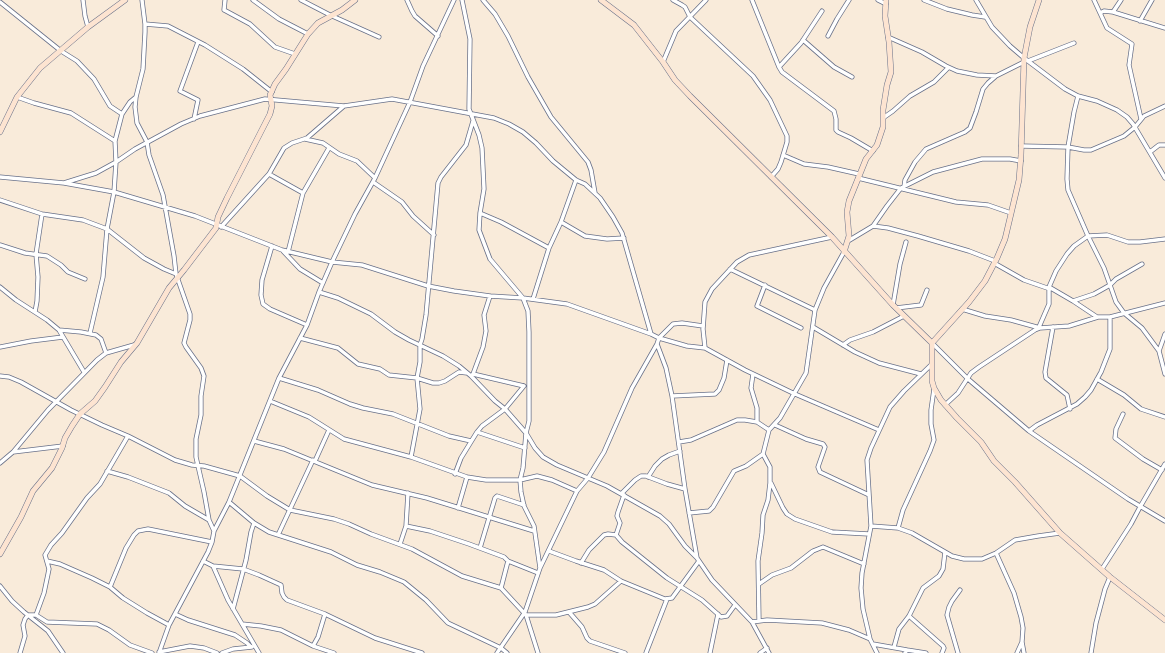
<!DOCTYPE html>
<style>
body{margin:0}
canvas{display:block;background:#f9ebda}
</style>
<canvas width="1165" height="653"></canvas>
<script>
const context = document.querySelector('canvas').getContext('2d');
context.lineJoin = 'round';
function poly(rows) {
  const path = new Path2D();
  for (const r of rows) {
    path.moveTo(r[0], r[1]);
    for (let i = 2; i < r.length; i += 2) path.lineTo(r[i], r[i + 1]);
  }
  return path;
}
function trace(path, color, width, dash) {
  context.strokeStyle = color;
  context.lineWidth = width;
  context.lineCap = dash ? 'butt' : 'round';
  context.setLineDash(dash || []);
  context.stroke(path);
}
const street = poly([
 [83,0,85,16,88,27],
 [142,0,145,24,145,32,143,69,136,97,135,107,137,123,147,142,149,155,163,195,174,256,176,274,190,314,190,320,184,343,186,347,201,368,204,376,201,396,201,415,196,439,196,457,204,492,209,520,214,531],
 [225,0,224,10,226,11,250,24,275,47,295,54],
 [253,0,279,19,308,34],
 [301,0,330,15,379,37],
 [407,0,412,11,415,16,438,36],
 [462,0,470,39,469,109,479,135,482,148,484,189,480,213,479,230,490,259,523,298,528,311,529,332,529,421,526,433,523,468,520,480,521,492,524,506,534,526,540,568],
 [483,0,495,14,508,36,528,77,551,117,588,162,591,170,595,193],
 [673,0,682,5,685,7,690,17,753,76,770,100,787,136,787,142,781,162,778,169,771,177],
 [752,0,779,67,782,72,834,111,836,119,836,130,838,132,851,138,873,151],
 [878,0,886,4],
 [924,0,947,9,972,15,985,17],
 [976,0,992,27,1010,46,1024,58,1065,89,1078,96,1097,101,1117,110,1127,117,1133,124,1165,178],
 [1094,0,1107,28,1132,44,1129,65,1141,119],
 [0,2,61,51,77,61,94,79,110,106,122,114],
 [1113,12,1121,0],
 [1100,13,1104,11,1113,12,1165,28],
 [1140,21,1152,0],
 [145,24,168,26,205,45,243,69,272,92],
 [828,36,837,19,849,0],
 [888,37,922,52,946,66,957,71,977,75,996,76],
 [803,40,834,67,852,77],
 [1028,61,1074,43],
 [663,62,676,31,706,0],
 [779,67,801,43,822,11],
 [1078,96,1074,112,1068,147,1067,179,1068,190,1088,236,1104,268,1116,302,1124,313,1142,328,1159,351,1165,374],
 [17,97,34,103,71,113,115,141],
 [883,118,893,111,910,96,934,82,948,68],
 [194,119,198,100,180,91,198,42],
 [305,139,323,143,339,154,357,161,375,178],
 [1021,146,1068,147,1084,150,1091,150,1124,136,1135,127,1144,116,1165,106],
 [1150,152,1159,145,1165,145],
 [783,155,804,164,828,167,859,174],
 [269,174,303,193],
 [0,177,64,183,114,192,195,216,282,250,332,262,362,265,428,286,454,291,490,296,523,298,567,304,651,334],
 [858,178,956,202,988,205,1011,213],
 [373,182,402,202,413,216,434,235],
 [64,183,96,173,116,162,135,149,181,124,200,116,265,99,344,106,392,99,494,118,509,124,523,132,536,143,553,161,576,180,585,184,600,198,613,217,622,233,651,334,659,338,657,344,666,368,672,396,685,489,697,558,712,580,752,622,769,653],
 [904,187,905,180,915,162,926,149,965,132,970,128,976,112,983,89,988,83,996,76,1024,62],
 [0,200,42,214,83,220,107,229,144,258,164,269,176,274],
 [480,213,501,222,549,248],
 [561,222,585,236,607,239,624,238],
 [873,226,888,228,918,236,969,251,995,261],
 [221,227,269,174,284,148,292,143,307,138,344,106],
 [848,241,873,226,887,206,901,188,933,172,982,159,1010,159,1021,161],
 [0,245,25,253,47,256,61,265,68,272,85,279],
 [272,246,262,280,261,295,263,304,270,309,307,325],
 [283,251,300,269,323,283],
 [288,252,303,193,329,148],
 [994,263,1024,280,1050,289],
 [730,269,815,310],
 [765,285,757,306,801,328],
 [0,287,16,300,47,320,59,330,84,372],
 [1049,287,1073,301,1097,317],
 [319,292,338,298,371,314,395,332,409,340,443,356,459,366,471,376,495,401,505,409,526,433,535,448,543,457,557,465,607,486,660,516,669,524,685,546,697,558],
 [533,299,549,248,561,222,576,180],
 [1073,301,1094,294,1103,289,1110,285,1116,279,1142,264],
 [893,305,900,264,906,242],
 [896,308,921,305,927,290],
 [962,309,985,316,1011,320,1040,328],
 [35,312,37,301,38,277,36,254,42,214],
 [813,327,855,352,879,363,921,374],
 [1039,327,1049,304,1049,287,1056,271,1067,254,1074,246,1088,236,1107,235,1128,242,1140,242,1165,239],
 [1053,327,1045,372,1046,378,1067,395,1070,409],
 [59,330,81,332,96,335,101,339,106,353],
 [90,333,103,277,107,229,114,192,116,162,115,141,122,114,130,102,136,97],
 [300,338,338,348,358,364,380,369,389,375,417,378,433,383,439,383,445,381,459,372,467,373],
 [659,338,687,346,705,348,745,370,795,394,879,430],
 [659,338,673,324,682,323,703,326],
 [932,343,968,379,1029,431,1128,499,1165,521],
 [843,345,850,340,873,332,904,316],
 [0,347,31,341,63,337],
 [705,348,703,329,705,302,712,289,737,262,749,255,832,237],
 [1159,351,1165,334],
 [473,374,483,347,486,331,484,315,490,296],
 [753,374,751,388,757,408,757,422],
 [472,375,473,374,524,386],
 [0,376,9,377,21,382,71,410,102,425,128,436,175,460,192,465,204,466,240,476,267,496,290,510,334,519,349,524,371,534,412,549,462,576,501,588,526,615,538,653],
 [279,378,318,390,350,404,363,408,393,414,449,436,471,441],
 [1097,379,1124,395,1141,409,1165,417],
 [672,396,715,394,719,390,724,378,727,360],
 [270,401,309,417,344,439,411,457,467,477,486,480,520,480,537,476,552,480,577,491],
 [945,405,958,393,971,373,979,367,1035,330,1040,328,1069,326,1098,317,1110,317,1165,303],
 [1123,414,1116,429,1115,438,1143,459,1162,470],
 [775,425,806,439,823,444,825,447,818,467,820,472,869,495],
 [1029,431,1037,425,1077,404,1085,397,1091,390,1101,372,1110,349,1110,317],
 [477,432,525,448],
 [254,441,284,449,372,485,427,498,534,531],
 [679,442,691,440,737,420,745,420,757,422,769,430],
 [13,452,63,446],
 [411,457,420,409,417,378,420,362,420,345,422,339,426,315,438,183,441,177,466,145,473,121],
 [315,461,329,430],
 [0,463,13,452,48,410,97,360,106,353,134,345],
 [107,471,128,477,169,493,185,506,209,520],
 [455,474,461,458,477,432,482,426,505,409,524,386],
 [648,477,655,466,662,459,669,455,680,451],
 [771,483,783,508,787,514,795,519,832,532,869,534],
 [622,493,635,480,641,476,646,476,667,484,685,489],
 [229,502,254,523,269,532,331,552,357,565,380,572,404,582,426,600,448,623,501,648,507,653],
 [458,508,467,477],
 [689,513,709,511,713,507,734,471,746,466,763,454],
 [406,526,430,531,469,544,504,557,508,561,538,573],
 [871,526,898,528,912,533,952,556,964,559,982,559,996,553,1015,540,1038,536,1060,533],
 [898,528,903,510,930,451,934,440,931,424,931,410,934,389],
 [278,535,313,460],
 [616,535,620,523,617,516,618,512,624,495],
 [400,544,406,526,408,493],
 [480,548,495,498,497,496,524,505],
 [549,551,576,561,604,570,621,581,665,599,672,598,699,561],
 [996,553,1014,593,1021,617,1023,628,1022,642,1017,653],
 [47,561,60,564,92,578,110,587,123,598,147,613,169,625],
 [203,561,213,566,243,569,259,575,281,585,282,593,284,597,287,600,325,614,375,638,422,653],
 [581,563,589,550,604,535,608,534,616,535,622,542,667,578,702,600,721,617,727,616,735,605],
 [213,566,228,600,259,653],
 [1102,569,1131,524,1140,507,1165,464],
 [759,584,772,575,791,568,813,551,823,547,864,564],
 [0,586,12,601,24,612,48,631,63,653],
 [110,587,126,548,134,535,138,531,148,529,212,542],
 [501,588,508,561],
 [233,609,246,560,251,532,254,523],
 [569,612,582,627,587,638,590,641,625,653],
 [175,614,188,620,235,635,247,643,251,647],
 [36,615,44,593,48,574,49,569,45,555,51,545,62,533,87,498,100,484,128,436],
 [526,615,556,615,588,607,595,604,621,581],
 [909,616,943,646,944,648,942,653],
 [759,620,758,561,762,533,763,515,768,500,770,483,770,467,763,454,769,430,780,418,806,373,815,310,824,288,844,252],
 [752,622,767,620,822,623,849,630,870,639,877,653],
 [242,624,261,626,281,630,313,646,334,653],
 [870,639,863,609,861,588,862,573,871,526,867,460,871,448,890,407,904,391,932,364],
 [1022,642,1024,653],
 [873,644,907,650],
 [313,646,318,637,325,614],
 [894,647,899,629,909,616,923,588,939,576,943,569,945,552],
 [159,652,190,646,204,648,217,653],
 [20,653,25,636,23,625,25,619,28,615,36,615,47,622,97,624,109,630,130,645,152,653],
 [159,653,169,625,208,552,212,542,214,531,229,502,279,378,307,325,319,292,332,262,355,214,375,178,410,102,423,66,454,0],
 [222,653,233,649,252,647],
 [497,653,525,612,540,568,564,518,577,491,588,478,604,452,632,388,657,344],
 [646,653,667,599],
 [710,653,718,614],
 [760,653,767,648],
 [905,653,907,650,926,653],
 [958,653,947,615,949,607,952,601,960,590],
 [1091,653,1096,623,1105,589,1110,577]
]);
const secondary = poly([
 [601,0,634,25,663,62,675,80,690,96,832,237,893,305,932,343],
 [1039,0,1030,27,1024,58,1021,155,1019,180,1005,239,997,258,985,281,969,302,932,343,932,381,934,388,941,400,957,418,981,442,994,461,1015,482,1060,533,1110,577,1165,620],
 [0,132,17,97,40,68,88,27,125,0],
 [844,252,849,236,847,212,849,201,866,159,877,145,883,127,883,110,887,85,891,72,889,42,885,16,886,0],
 [0,554,21,517,33,491,52,468,62,448,65,438,72,426,80,414,95,401,105,387,121,362,137,343,169,288,184,270,216,228,218,217,227,198,270,114,272,106,270,95,275,84,286,69,308,34,318,23,342,10,355,0]
]);
trace(street, '#697189', 5);
trace(secondary, '#697189', 6);
trace(street, '#fff', 3.5);
trace(secondary, '#fde4d1', 5);
</script>
